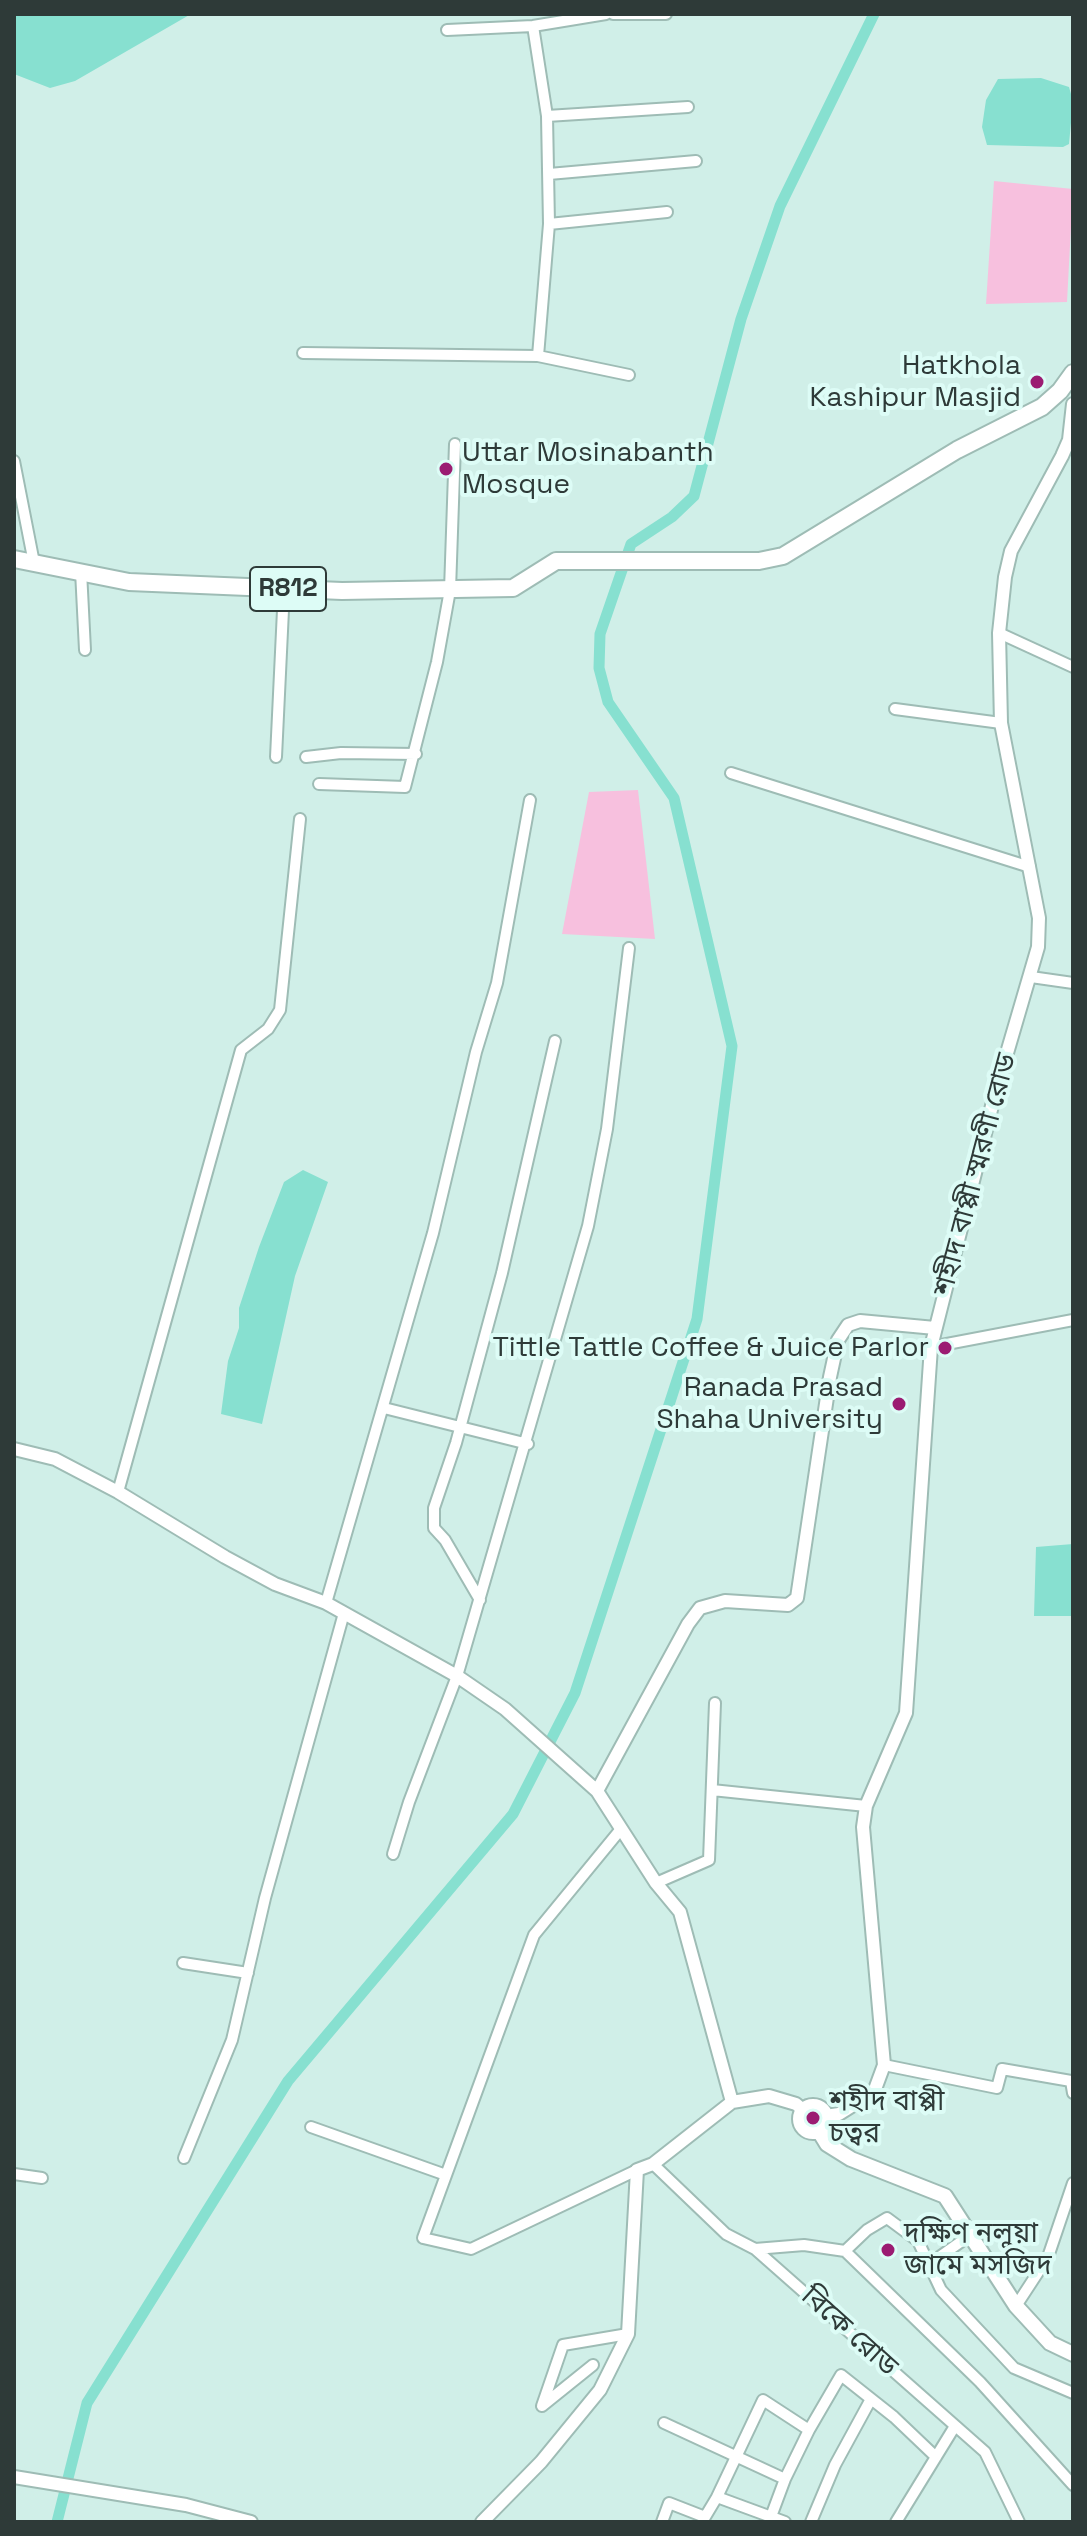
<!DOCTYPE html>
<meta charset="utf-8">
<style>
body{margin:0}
#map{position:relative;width:1087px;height:2536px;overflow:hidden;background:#d0efe8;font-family:"Space Grotesk",sans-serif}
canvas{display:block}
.frame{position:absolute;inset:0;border:16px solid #2e3a38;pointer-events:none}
</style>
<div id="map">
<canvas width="1087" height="2536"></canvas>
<div class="frame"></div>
</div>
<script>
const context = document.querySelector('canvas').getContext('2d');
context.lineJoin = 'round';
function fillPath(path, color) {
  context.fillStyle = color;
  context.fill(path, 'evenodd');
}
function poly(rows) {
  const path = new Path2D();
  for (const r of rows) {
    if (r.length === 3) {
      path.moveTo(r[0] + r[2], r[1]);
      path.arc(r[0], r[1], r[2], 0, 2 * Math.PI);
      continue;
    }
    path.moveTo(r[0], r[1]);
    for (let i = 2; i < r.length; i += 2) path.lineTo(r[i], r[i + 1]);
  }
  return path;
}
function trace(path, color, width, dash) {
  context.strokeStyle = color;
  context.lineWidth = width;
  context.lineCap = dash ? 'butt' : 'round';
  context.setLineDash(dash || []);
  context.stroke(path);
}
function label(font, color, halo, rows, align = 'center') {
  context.font = font + ' "Space Grotesk","Noto Sans Bengali",sans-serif';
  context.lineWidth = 8;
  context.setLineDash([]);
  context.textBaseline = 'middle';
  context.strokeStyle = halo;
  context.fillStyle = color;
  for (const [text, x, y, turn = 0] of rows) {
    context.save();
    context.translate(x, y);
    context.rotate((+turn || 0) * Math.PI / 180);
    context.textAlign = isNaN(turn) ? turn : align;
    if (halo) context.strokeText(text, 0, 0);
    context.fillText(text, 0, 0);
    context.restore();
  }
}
fillPath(poly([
 [994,181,1073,189,1067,302,986,304],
 [638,790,655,939,562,934,589,792]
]), '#f7c0de');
fillPath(poly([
 [14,14,191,14,75,81,50,88,14,74],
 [1041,78,1069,87,1073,101,1069,144,1063,147,987,145,982,127,986,100,998,79],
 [303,1170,328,1182,295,1276,262,1424,221,1414,228,1361,239,1328,239,1308,259,1247,284,1182],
 [1073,1544,1073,1616,1034,1616,1036,1547]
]), '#87e0d0');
trace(poly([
 [57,2522,87,2403,288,2081,513,1814,575,1693,697,1319,732,1046,674,798,608,702,599,668,600,634,631,544,672,517,694,496,741,319,780,206,874,14]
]), '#87e0d0', 11);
const minor = poly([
 [613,14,666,14],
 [533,26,547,116],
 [447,30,533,26,606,14],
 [549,174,696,161],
 [549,224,667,212],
 [303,353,538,356],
 [629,375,538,356,549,224,547,116,688,107],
 [14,461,34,563],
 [81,571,85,650],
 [999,633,1073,667],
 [895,709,1001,723],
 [276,757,284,589],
 [306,757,341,753,416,754],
 [731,773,1030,867],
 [319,784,405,787,437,662,450,590,455,444],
 [1031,977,1073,983],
 [931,1347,1073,1320],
 [384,1408,528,1444],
 [118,1492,241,1050,268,1029,280,1010,300,819],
 [480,1600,445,1540,434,1528,434,1508,456,1443,502,1273,555,1041],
 [326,1603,433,1233,476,1052,497,983,530,800],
 [712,1790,866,1806],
 [621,1829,534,1935,423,2238,471,2249,637,2170],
 [393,1854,409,1802,457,1676,588,1226,607,1129,629,948],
 [656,1883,709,1860,715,1703],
 [183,1963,248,1973],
 [884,2065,997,2088,1002,2069,1071,2081,1073,2093],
 [311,2127,446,2175],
 [184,2158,232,2040,265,1898,344,1613],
 [653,2164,726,2234,755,2249,985,2452,1019,2522],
 [14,2174,42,2178],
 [755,2249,804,2245,845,2251,867,2230,887,2218,918,2241,941,2290,1014,2368,1073,2393],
 [845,2251,980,2382,1073,2485],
 [928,2265,969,2236],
 [1016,2306,1048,2257,1073,2183],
 [593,2365,542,2406,563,2345,628,2334],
 [664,2423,785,2479,809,2430],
 [662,2522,669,2503,705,2517,717,2497],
 [769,2522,785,2479],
 [785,2522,717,2497,763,2400,809,2430,841,2375,894,2417,936,2457],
 [811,2522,835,2465,871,2399],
 [896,2522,955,2426]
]);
const tertiary = poly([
 [14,1449,55,1459,118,1492,225,1557,275,1584,326,1603,457,1676,505,1709,597,1791,656,1883,680,1912,732,2102],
 [597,1791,688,1624,700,1608,725,1601,788,1605,797,1598,830,1377,838,1340,848,1325,860,1321,935,1328],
 [826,2116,839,2114,874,2092,884,2065,863,1827,866,1806,906,1713,931,1347,995,1094,1038,947,1039,918,1001,723,999,633,1005,577,1011,551,1062,456,1069,440,1073,404],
 [14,2477,186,2505,251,2522],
 [482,2522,541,2462,600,2390,628,2334,637,2170,653,2164,732,2102,769,2096,796,2104,803,2110]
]);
const secondary = poly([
 [813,2119,13],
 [819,2131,827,2144,851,2159,945,2196,1016,2306,1050,2343,1073,2354]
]);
const primary = poly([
 [14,559,129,582,342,591,513,588,556,561,759,561,783,556,957,450,1042,407,1060,391,1073,373]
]);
trace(minor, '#9ebcb5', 14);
trace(tertiary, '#9ebcb5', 16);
trace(secondary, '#9ebcb5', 18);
trace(primary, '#9ebcb5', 20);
trace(minor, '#fff', 10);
trace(tertiary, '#fff', 12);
trace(secondary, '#fff', 14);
trace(primary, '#fff', 16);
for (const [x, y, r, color] of [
 [1037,382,8,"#9b1c72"],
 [446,469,8,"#9b1c72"],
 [945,1348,8,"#9b1c72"],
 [899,1404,8,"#9b1c72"],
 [813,2118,8,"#9b1c72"],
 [888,2250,8,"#9b1c72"]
]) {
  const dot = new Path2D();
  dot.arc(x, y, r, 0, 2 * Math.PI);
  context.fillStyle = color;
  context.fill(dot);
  trace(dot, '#ddfcf6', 3);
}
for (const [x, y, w] of [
 [288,589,76]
]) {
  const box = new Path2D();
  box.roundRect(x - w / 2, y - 22, w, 44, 6);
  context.fillStyle = '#ddfcf6';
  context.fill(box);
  trace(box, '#2e3a38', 2);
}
label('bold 26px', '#2e3a38', null, [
 ["R812",288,589]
]);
label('28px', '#2e3a38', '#ddfcf6', [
 ["Hatkhola",1021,366],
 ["Kashipur Masjid",1021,398],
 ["Uttar Mosinabanth",462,453,"left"],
 ["Mosque",462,485,"left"],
 ["Tittle Tattle Coffee & Juice Parlor",929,1348],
 ["Ranada Prasad",883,1388],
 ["Shaha University",883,1420],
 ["শহীদ বাপ্পী",829,2102,"left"],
 ["চত্বর",829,2134,"left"],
 ["দক্ষিণ নলুয়া",904,2234,"left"],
 ["জামে মসজিদ",904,2266,"left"]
], 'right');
label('28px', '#2e3a38', '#ddfcf6', [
 ["শহীদ বাপ্পী স্মরণী রোড",976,1175,-75],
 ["বিকে রোড",849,2332,42]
]);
</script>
